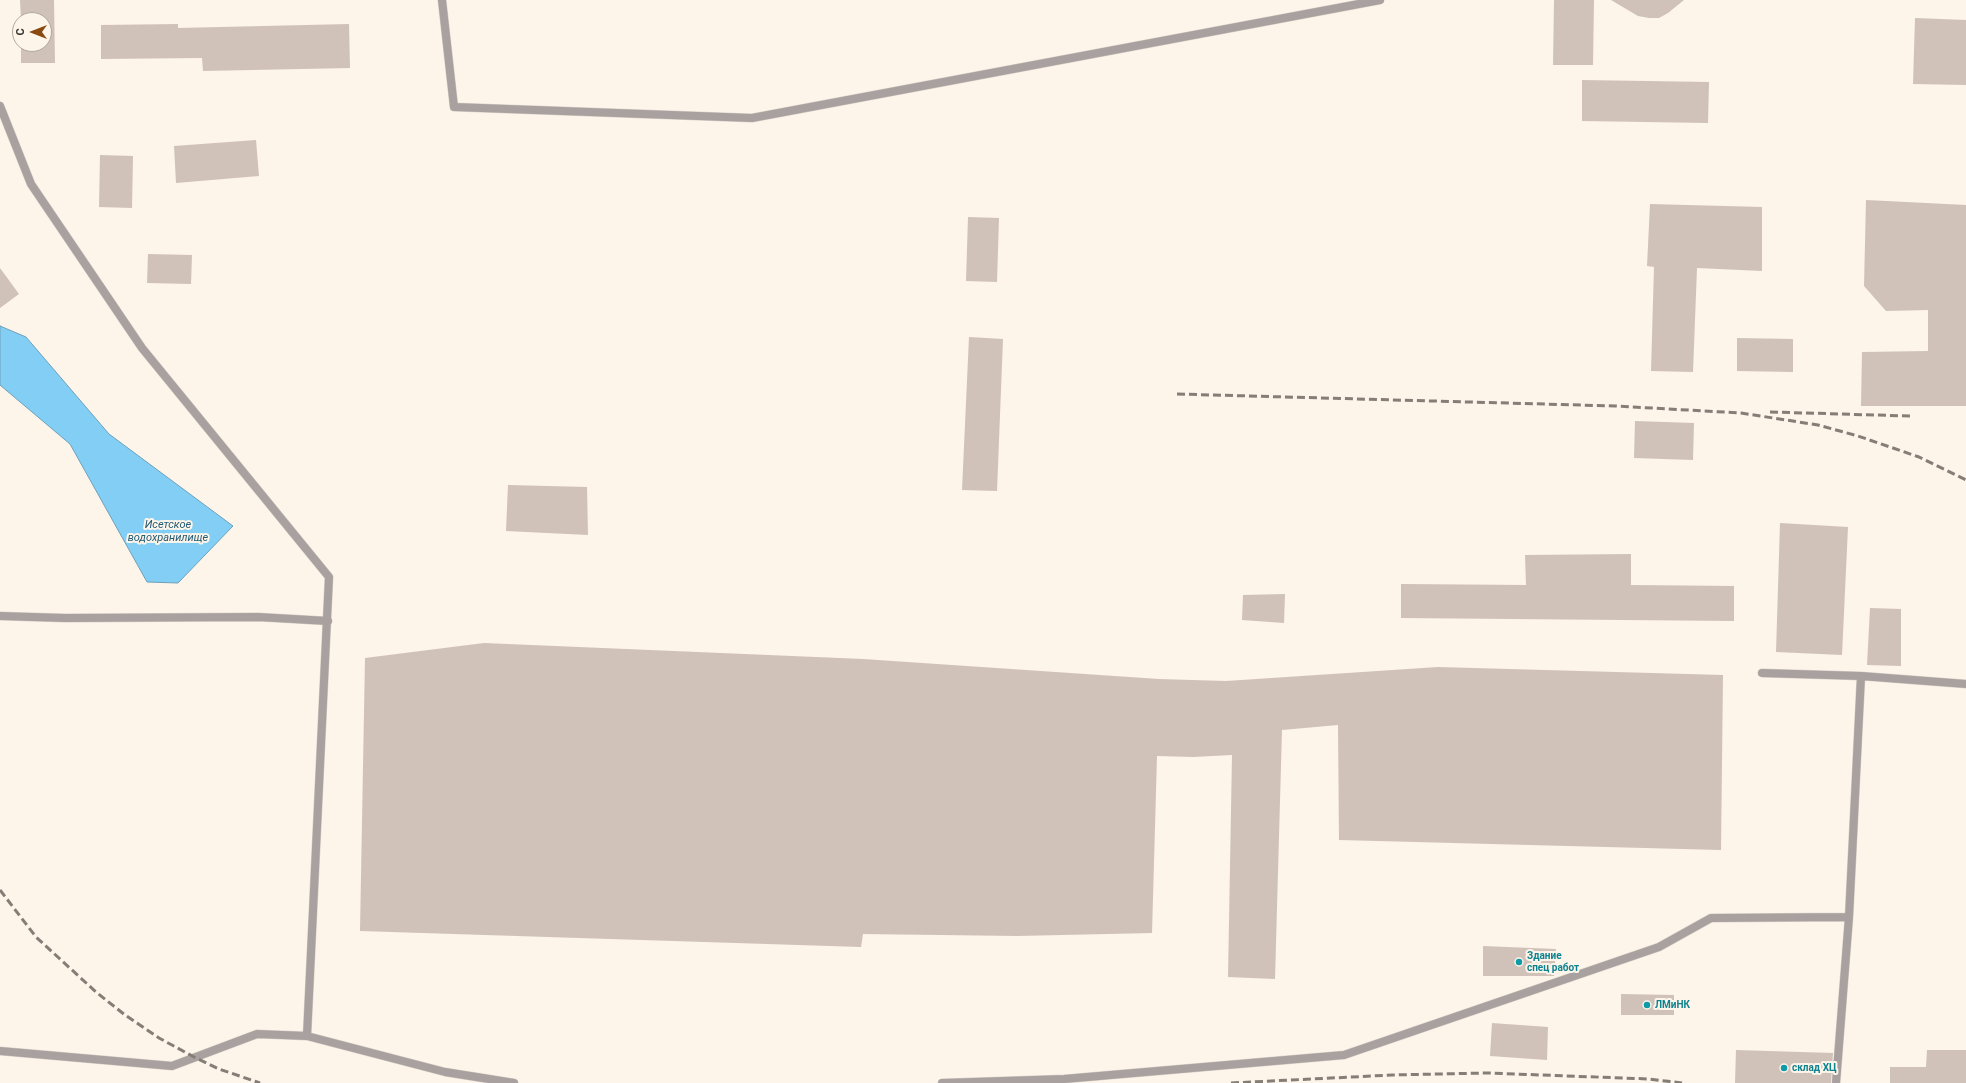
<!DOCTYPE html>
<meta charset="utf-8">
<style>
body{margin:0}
#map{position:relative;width:1966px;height:1083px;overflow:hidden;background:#fdf4ea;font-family:Roboto,sans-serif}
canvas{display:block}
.north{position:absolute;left:12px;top:12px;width:40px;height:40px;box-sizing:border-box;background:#fdf4ea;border:1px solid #afa8a0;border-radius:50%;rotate:270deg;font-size:11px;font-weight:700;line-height:16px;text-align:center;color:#3a3631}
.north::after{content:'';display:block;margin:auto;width:14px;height:18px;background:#894a11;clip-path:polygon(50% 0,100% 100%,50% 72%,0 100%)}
</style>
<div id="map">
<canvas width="1966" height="1083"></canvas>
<div class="north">С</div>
</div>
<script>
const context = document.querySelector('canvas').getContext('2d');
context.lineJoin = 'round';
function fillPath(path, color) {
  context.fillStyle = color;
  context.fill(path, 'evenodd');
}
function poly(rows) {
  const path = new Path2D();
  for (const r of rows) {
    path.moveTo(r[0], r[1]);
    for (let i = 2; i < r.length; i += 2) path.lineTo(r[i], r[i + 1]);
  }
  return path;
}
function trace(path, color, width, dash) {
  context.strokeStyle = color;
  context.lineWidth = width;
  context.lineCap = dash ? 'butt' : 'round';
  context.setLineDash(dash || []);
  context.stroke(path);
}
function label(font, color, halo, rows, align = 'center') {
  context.font = font + ' Roboto,sans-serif';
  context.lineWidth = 4;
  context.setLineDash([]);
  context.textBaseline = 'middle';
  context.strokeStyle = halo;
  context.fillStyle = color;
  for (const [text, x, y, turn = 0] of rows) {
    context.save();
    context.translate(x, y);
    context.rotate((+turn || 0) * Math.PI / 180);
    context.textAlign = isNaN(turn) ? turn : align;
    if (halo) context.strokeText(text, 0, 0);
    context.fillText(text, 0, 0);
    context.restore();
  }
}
const water = poly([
 [0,326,26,337,109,434,233,526,178,583,147,582,70,444,0,385,0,326]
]);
fillPath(water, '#83cef5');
trace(water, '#6da0ba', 1);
fillPath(poly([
 [20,0,54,0,55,63,21,63,21,44,44,44,44,20,21,20],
 [1554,0,1594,0,1593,65,1553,65],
 [1611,0,1684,0,1668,13,1659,18,1649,18,1638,16],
 [1915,18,1966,20,1966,85,1913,84],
 [178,24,178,28,349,24,350,68,203,71,202,58,101,59,101,25],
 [1582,80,1709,82,1708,123,1582,121],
 [256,140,259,176,176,183,174,146],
 [100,155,133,156,132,208,99,207],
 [1866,200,1966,205,1966,406,1861,406,1862,352,1928,351,1928,310,1886,311,1864,286],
 [1650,204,1762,207,1762,271,1697,268,1693,372,1651,371,1654,267,1647,266],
 [968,217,999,218,997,282,966,281],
 [148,254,192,255,191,284,147,283],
 [0,268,19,294,0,308],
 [969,337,1003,339,997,491,962,490],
 [1737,338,1793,339,1793,372,1737,371],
 [1635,421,1694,423,1693,460,1634,458],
 [508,485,587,487,588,535,506,531],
 [1780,523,1848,527,1842,655,1776,652],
 [1631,554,1631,585,1734,586,1734,621,1401,618,1401,584,1526,585,1525,555],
 [1285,594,1284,623,1242,620,1243,595],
 [1870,608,1901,609,1901,666,1867,665],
 [484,643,863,659,1159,679,1226,681,1438,667,1723,675,1721,850,1339,840,1338,725,1282,730,1275,979,1228,977,1232,755,1193,757,1157,756,1152,933,1017,936,863,934,861,947,360,931,365,658],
 [1483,946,1556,949,1554,976,1483,976],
 [1621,994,1674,995,1674,1015,1621,1015],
 [1492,1023,1548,1027,1547,1060,1490,1056],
 [1736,1050,1833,1053,1831,1083,1735,1083],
 [1927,1050,1966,1050,1966,1083,1890,1083,1890,1067,1926,1067]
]), '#d0c2b9');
const service = poly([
 [442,0,454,107,752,118,1380,0],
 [0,106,31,184,142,348,329,577,307,1036,445,1072,514,1083],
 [0,616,65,618,258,617,328,621],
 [1762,673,1861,676,1966,684],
 [0,1051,172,1066,257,1034,307,1036],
 [942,1083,1064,1079,1344,1055,1659,947,1711,918,1849,917,1861,676],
 [1836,1083,1849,917]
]);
trace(service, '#dad2c9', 9);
trace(service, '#a9a1a0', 8);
trace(poly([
 [1177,394,1615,406,1741,413,1818,425,1858,436,1919,457,1966,480],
 [1770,412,1910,416],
 [0,890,36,937,96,992,125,1015,159,1038,194,1057,219,1069,260,1083],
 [1231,1083,1392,1075,1488,1073,1649,1079,1682,1083]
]), '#847e77', 3, [8, 4]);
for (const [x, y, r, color] of [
 [1519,962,4,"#0f9aa8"],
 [1647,1005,4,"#0f9aa8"],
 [1784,1068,4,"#0f9aa8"]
]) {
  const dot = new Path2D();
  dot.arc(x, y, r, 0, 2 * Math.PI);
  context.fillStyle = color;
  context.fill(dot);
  trace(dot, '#fdf4ea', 1.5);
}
label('bold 10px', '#0d838f', '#fdf4ea', [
 ["Здание",1527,956],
 ["спец работ",1527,968],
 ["ЛМиНК",1655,1005],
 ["склад ХЦ",1792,1068]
], 'left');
label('italic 11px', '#215b75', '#fdf4ea', [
 ["Исетское",168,525],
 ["водохранилище",168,538]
]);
</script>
